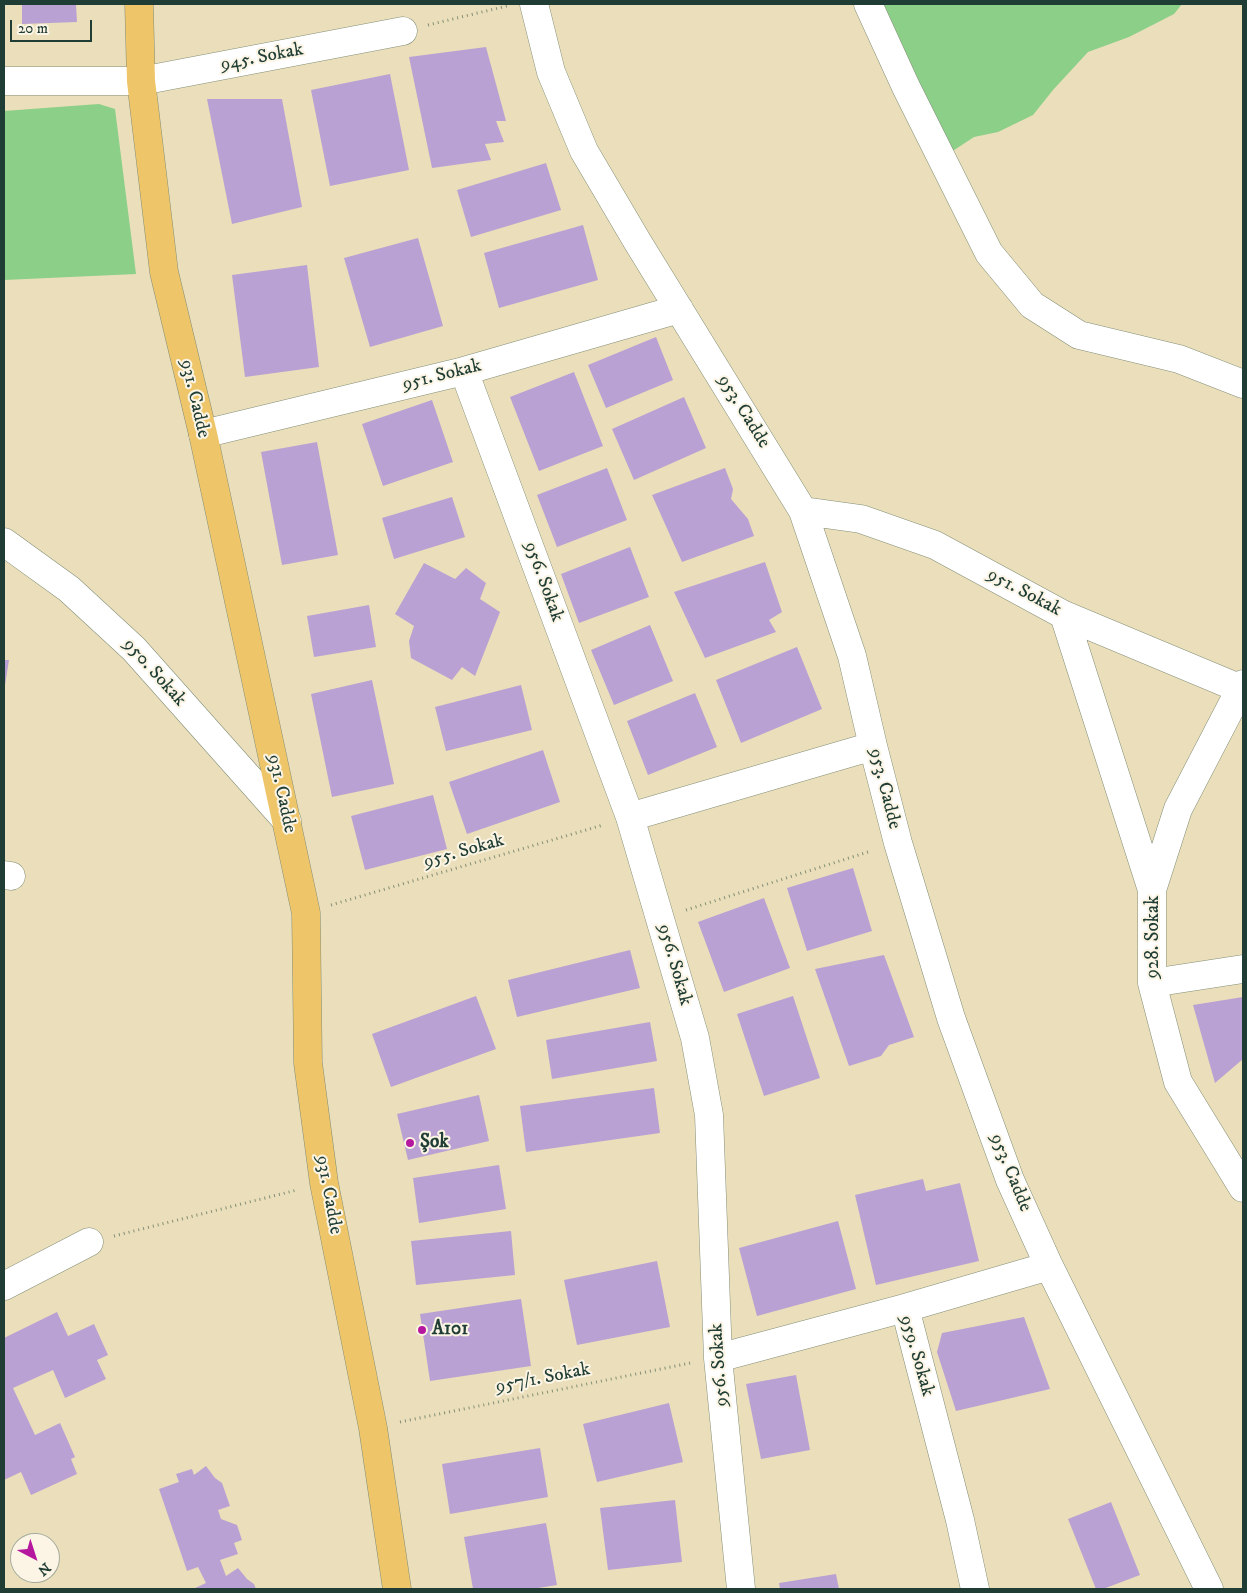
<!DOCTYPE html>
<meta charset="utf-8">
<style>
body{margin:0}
#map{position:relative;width:1247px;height:1593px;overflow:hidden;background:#eadfba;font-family:"IM FELL DW Pica",serif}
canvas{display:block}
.frame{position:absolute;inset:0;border:5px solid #1f3d34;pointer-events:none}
.north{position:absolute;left:10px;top:1533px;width:50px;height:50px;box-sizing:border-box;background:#fcf5e5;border:1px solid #a4ab9e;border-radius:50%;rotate:140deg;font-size:14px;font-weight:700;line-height:20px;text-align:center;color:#1f3d34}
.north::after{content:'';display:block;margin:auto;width:18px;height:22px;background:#b5179e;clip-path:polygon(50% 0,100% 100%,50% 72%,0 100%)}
.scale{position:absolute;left:10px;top:20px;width:82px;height:22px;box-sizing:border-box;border:2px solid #1f3d34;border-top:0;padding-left:6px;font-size:15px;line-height:18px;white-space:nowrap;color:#1f3d34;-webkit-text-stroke:4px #fcf5e5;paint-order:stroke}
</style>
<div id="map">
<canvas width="1247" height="1593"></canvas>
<div class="frame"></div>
<div class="north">N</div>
<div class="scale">20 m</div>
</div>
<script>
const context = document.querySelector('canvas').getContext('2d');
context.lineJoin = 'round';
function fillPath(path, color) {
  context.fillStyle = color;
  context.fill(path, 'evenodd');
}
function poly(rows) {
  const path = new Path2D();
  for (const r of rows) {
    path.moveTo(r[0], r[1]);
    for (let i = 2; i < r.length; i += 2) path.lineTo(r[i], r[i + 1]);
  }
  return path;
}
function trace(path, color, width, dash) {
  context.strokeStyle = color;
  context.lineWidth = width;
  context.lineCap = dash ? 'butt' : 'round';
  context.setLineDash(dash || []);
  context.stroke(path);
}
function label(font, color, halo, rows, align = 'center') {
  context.font = font + ' "IM FELL DW Pica",serif';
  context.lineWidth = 4;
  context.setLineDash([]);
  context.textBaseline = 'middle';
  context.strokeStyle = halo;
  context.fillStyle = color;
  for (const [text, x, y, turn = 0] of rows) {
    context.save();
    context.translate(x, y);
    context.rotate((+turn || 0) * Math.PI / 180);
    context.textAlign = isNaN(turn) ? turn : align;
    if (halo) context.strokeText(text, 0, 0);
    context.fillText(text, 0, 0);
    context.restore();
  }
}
fillPath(poly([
 [868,4,1182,4,1174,14,1129,37,1088,52,1053,90,1033,115,998,132,974,137,942,158],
 [99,104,115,109,136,274,4,280,4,111]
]), '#8bcf88');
fillPath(poly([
 [22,4,76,4,77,22,22,24],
 [486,47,506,121,496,121,504,142,485,144,491,160,432,168,409,57],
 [390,74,409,170,330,186,311,90],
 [207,99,282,99,302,207,232,224],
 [546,163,561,210,471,237,457,190],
 [583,225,598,280,499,308,484,253],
 [418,238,443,326,370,347,344,258],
 [307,265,319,367,245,377,232,275],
 [656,337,673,380,606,408,588,365],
 [574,372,603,446,539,471,510,397],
 [684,397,706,448,634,480,612,429],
 [432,400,453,462,383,486,362,424],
 [317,442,338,555,282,565,261,452],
 [607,468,627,520,557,547,537,495],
 [725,468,733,489,731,499,748,519,754,536,682,562,652,495],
 [452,497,465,537,394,559,382,518],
 [630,547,649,597,579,623,561,574],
 [765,562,782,612,769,620,776,632,705,658,674,592],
 [424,563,455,579,466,568,486,583,480,599,500,612,475,676,462,667,452,680,411,658,409,641,414,626,395,614],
 [369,605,376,647,314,657,307,616],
 [650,625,673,681,614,705,591,650],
 [797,647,822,709,741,743,716,680],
 [4,660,9,660,5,685,4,685],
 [372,680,394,784,332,797,311,694],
 [521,685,532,730,446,751,435,707],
 [695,693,717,747,648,775,627,721],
 [543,750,560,802,467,834,449,782],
 [433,795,447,849,365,870,351,816],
 [853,868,872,931,807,951,787,888],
 [764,898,790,968,724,992,698,922],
 [630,950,640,988,517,1017,508,980],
 [884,955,914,1037,889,1045,881,1056,849,1066,815,969],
 [476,996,496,1049,391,1087,372,1034],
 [793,996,820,1078,764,1096,737,1014],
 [1243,997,1243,1059,1215,1083,1193,1005],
 [650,1022,657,1061,552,1079,546,1040],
 [654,1088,660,1133,526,1152,520,1106],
 [479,1095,489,1141,408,1160,397,1114],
 [499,1165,506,1209,419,1223,413,1178],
 [923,1179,926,1191,960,1183,979,1261,876,1285,855,1195],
 [838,1221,856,1289,757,1316,739,1248],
 [511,1231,515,1275,416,1285,411,1241],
 [657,1261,670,1327,577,1345,564,1280],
 [521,1299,531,1366,430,1381,420,1314],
 [57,1312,68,1336,94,1324,108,1355,97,1360,106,1379,65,1398,53,1370,13,1388,35,1435,60,1423,75,1457,71,1459,77,1474,31,1495,21,1472,4,1480,4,1338],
 [1024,1317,1050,1389,956,1411,937,1352,942,1333],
 [796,1375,810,1450,761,1459,746,1384],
 [669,1403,683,1462,597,1482,583,1424],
 [540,1448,548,1497,450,1514,442,1464],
 [206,1466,215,1478,222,1483,230,1506,218,1510,221,1519,237,1525,242,1540,234,1543,238,1554,220,1560,226,1576,238,1568,247,1579,254,1584,256,1589,193,1589,206,1583,198,1567,187,1571,159,1489,179,1482,176,1474,192,1469,194,1475],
 [675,1500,682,1562,608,1570,600,1508],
 [1111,1502,1140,1575,1103,1589,1096,1589,1068,1519],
 [546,1523,557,1585,532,1589,473,1589,464,1537],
 [836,1574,839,1589,780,1589,779,1583]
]), '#baa1d3');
const minor = poly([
 [534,4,551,72,584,151,637,241,803,511,852,656,873,746,898,843,951,1018,1010,1180,1049,1266,1209,1589],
 [868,4,906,87,989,253,1032,305,1079,335,1179,359,1243,384],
 [4,81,141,81,403,31],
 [464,371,630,817,695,1038,709,1115,718,1358,741,1589],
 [203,434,464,371,679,309],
 [803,511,861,519,935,545,1064,615,1241,689,1243,698],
 [4,542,69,589,134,649,287,821],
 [1064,615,1152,890],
 [1243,684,1178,809,1152,890,1152,983,1178,1082,1243,1188],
 [630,817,873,746],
 [4,875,11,876],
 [1152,983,1243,969],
 [4,1286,89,1242],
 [905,1308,1049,1266],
 [718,1358,905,1308,960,1520,975,1589]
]);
const major = poly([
 [139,4,141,81,164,272,203,434,306,913,308,1063,324,1183,373,1428,397,1589]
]);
trace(minor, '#848e77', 29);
trace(major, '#848e77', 29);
trace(poly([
 [428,25,507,6],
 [331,905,603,825],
 [686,910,871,851],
 [114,1236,297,1190],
 [400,1422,690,1363]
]), '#848e77', 3, [1, 4]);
trace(minor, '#fff', 28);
trace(major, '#eec569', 28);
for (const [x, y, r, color] of [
 [410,1143,5,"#b5179e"],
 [422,1330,5,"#b5179e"]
]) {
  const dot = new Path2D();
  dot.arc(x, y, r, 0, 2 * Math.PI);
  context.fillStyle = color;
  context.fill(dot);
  trace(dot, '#fcf5e5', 2);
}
label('19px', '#1f3d34', '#fcf5e5', [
 ["945. Sokak",262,58,-11],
 ["951. Sokak",442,376,-14],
 ["931. Cadde",194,399,77],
 ["953. Cadde",743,412,58],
 ["956. Sokak",543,582,70],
 ["951. Sokak",1024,593,28],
 ["950. Sokak",154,673,48],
 ["953. Cadde",884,789,76],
 ["931. Cadde",281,794,78],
 ["955. Sokak",464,852,-16],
 ["928. Sokak",1154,937,-90],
 ["956. Sokak",674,965,74],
 ["953. Cadde",1010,1173,68],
 ["931. Cadde",328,1195,80],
 ["959. Sokak",916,1356,74],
 ["956. Sokak",720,1365,-94],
 ["957/1. Sokak",543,1379,-11]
]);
label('bold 19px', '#1f3d34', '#fcf5e5', [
 ["Şok",420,1143],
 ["A101",432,1330]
], 'left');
</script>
